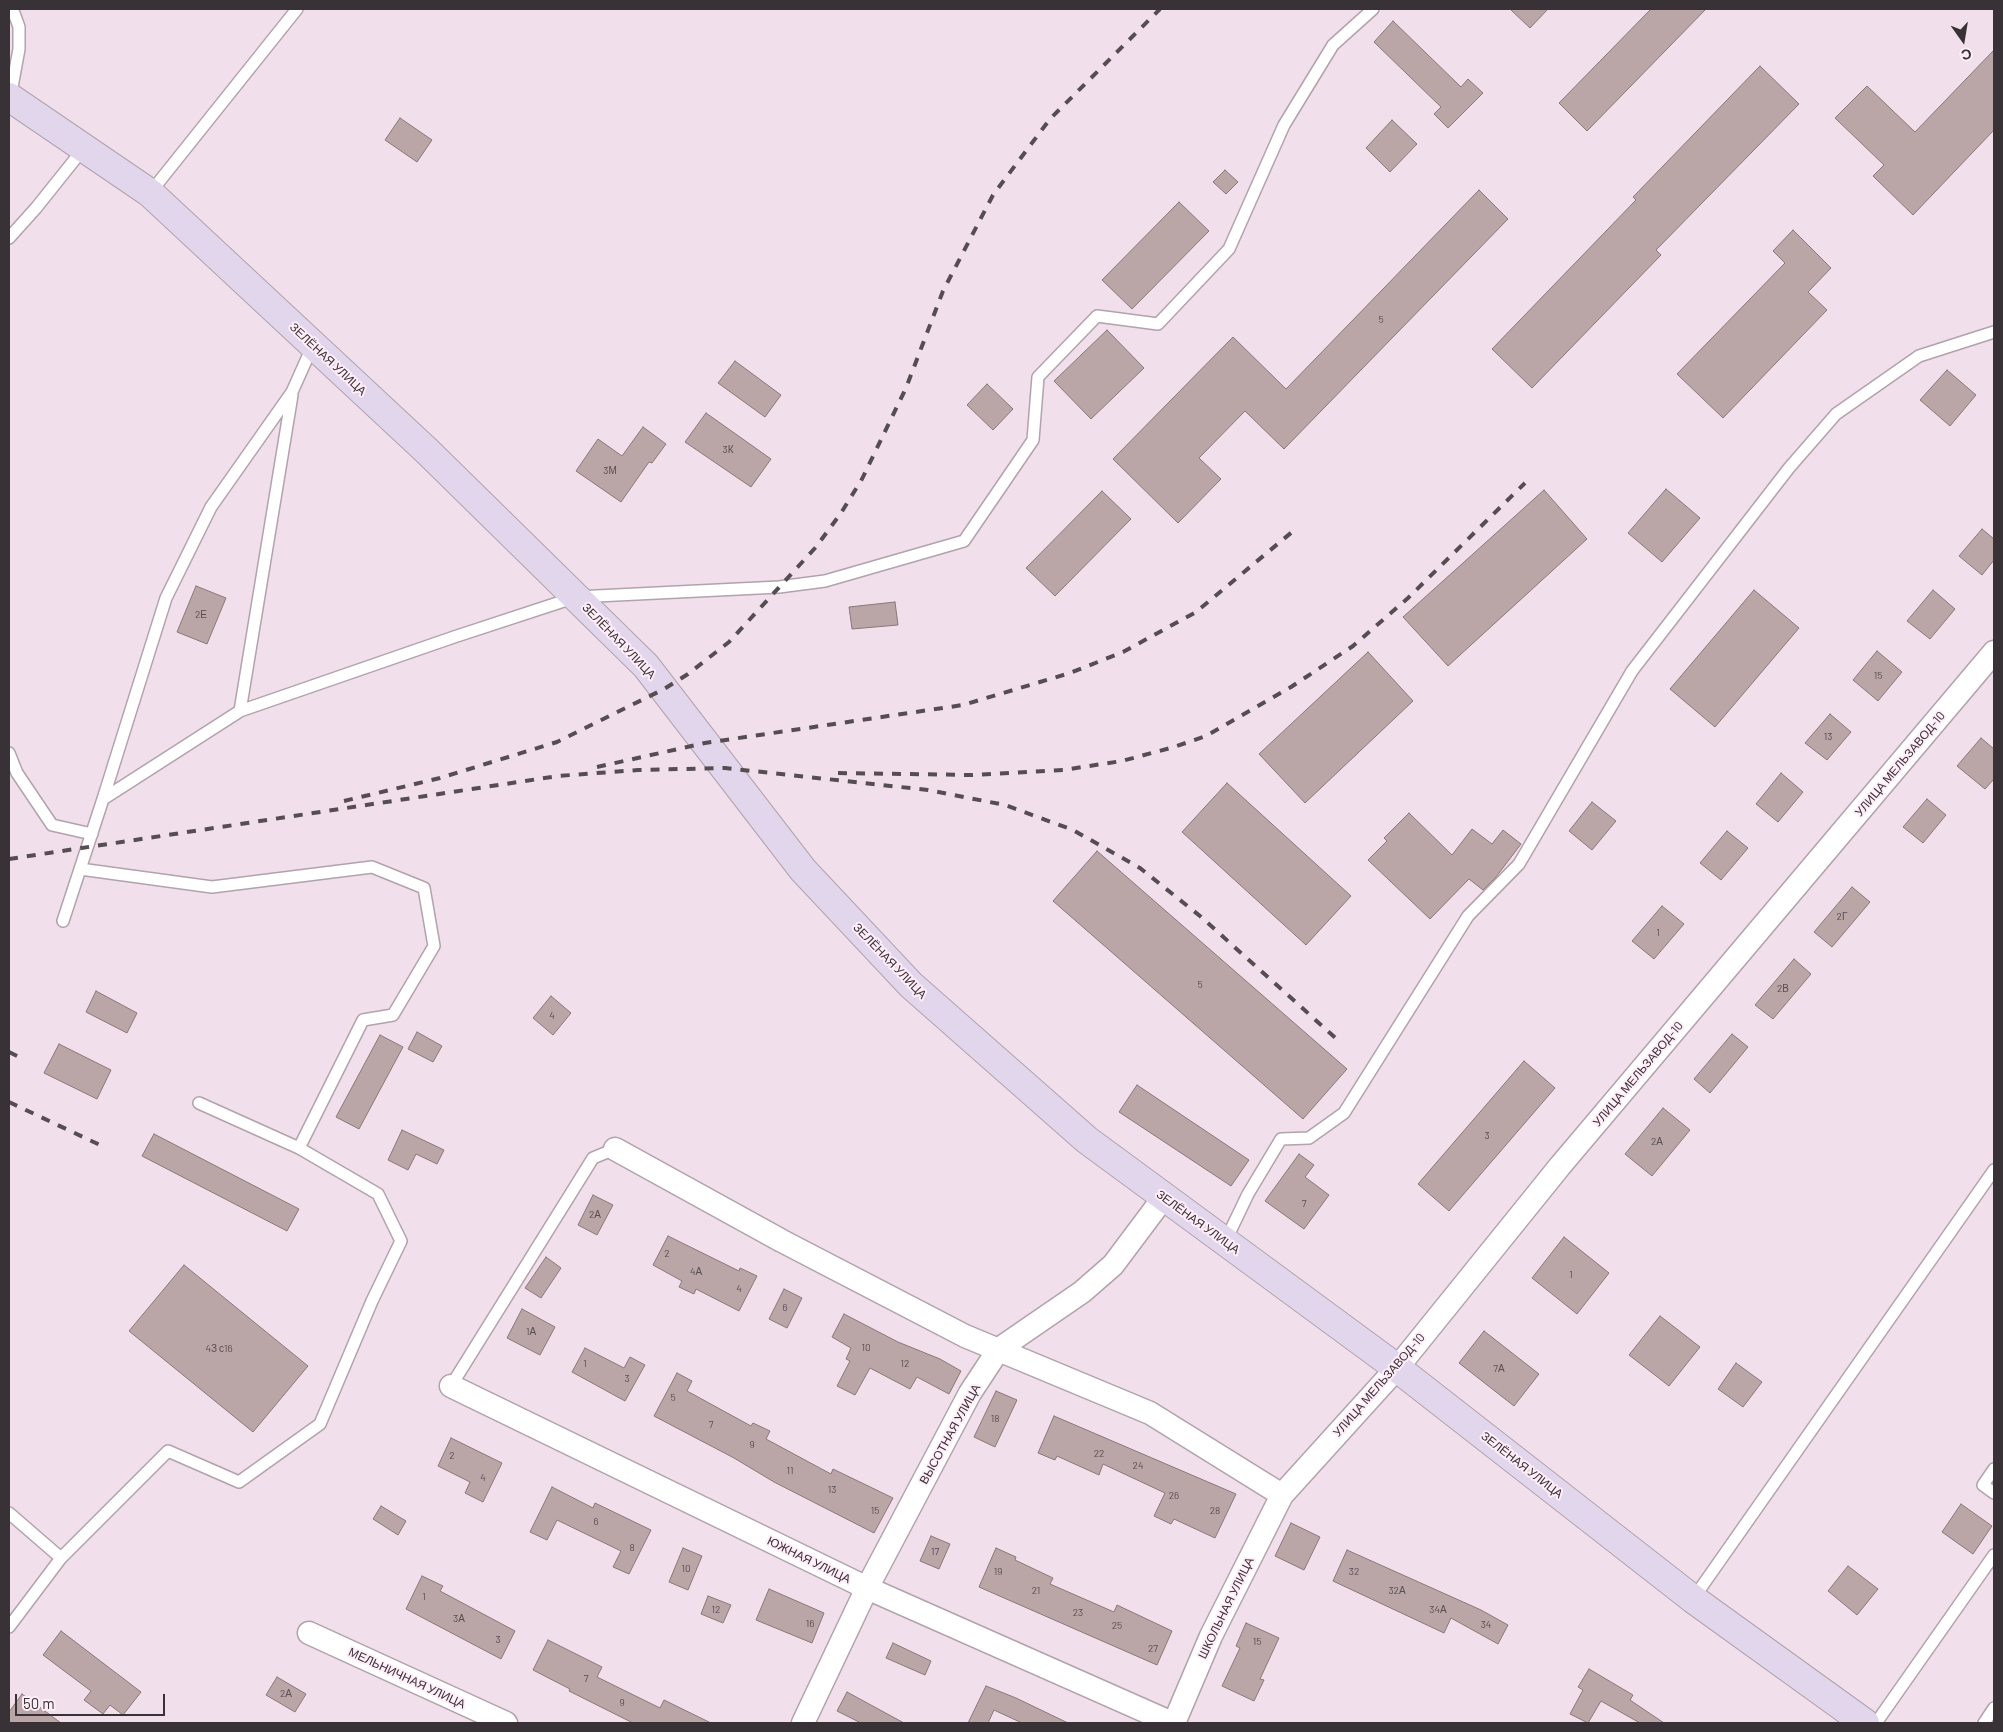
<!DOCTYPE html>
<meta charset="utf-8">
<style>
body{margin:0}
#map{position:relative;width:2003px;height:1732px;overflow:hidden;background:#f1e0eb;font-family:Barlow,sans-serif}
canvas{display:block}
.frame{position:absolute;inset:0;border:10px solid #383135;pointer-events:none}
.north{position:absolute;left:1938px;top:15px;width:50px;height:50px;-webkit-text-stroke:4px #ffedf8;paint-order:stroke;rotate:167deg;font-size:14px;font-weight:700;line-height:20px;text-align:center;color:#383135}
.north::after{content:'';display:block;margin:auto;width:18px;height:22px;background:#383135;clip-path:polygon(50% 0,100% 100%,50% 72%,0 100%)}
.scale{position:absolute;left:15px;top:1694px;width:150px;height:22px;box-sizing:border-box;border:2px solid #383135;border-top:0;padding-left:6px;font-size:15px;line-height:18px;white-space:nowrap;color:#383135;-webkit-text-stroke:4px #ffedf8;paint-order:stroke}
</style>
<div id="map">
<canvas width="2003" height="1732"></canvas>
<div class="frame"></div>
<div class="north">С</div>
<div class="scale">50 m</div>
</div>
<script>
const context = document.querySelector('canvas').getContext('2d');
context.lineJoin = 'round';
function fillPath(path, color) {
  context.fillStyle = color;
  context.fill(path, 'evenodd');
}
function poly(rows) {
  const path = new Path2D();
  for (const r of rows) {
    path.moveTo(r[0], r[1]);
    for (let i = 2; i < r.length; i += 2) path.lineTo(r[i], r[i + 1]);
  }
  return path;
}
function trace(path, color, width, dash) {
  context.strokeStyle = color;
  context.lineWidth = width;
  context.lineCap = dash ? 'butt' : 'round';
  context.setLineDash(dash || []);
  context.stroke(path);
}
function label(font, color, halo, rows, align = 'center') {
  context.font = font + ' Barlow,sans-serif';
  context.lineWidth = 4;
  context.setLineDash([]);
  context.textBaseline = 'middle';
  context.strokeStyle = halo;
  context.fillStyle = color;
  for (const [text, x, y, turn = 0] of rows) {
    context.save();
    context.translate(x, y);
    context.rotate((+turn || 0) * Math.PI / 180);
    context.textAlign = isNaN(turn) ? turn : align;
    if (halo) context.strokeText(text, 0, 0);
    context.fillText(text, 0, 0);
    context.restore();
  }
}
const building = poly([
 [1510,9,1548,9,1530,28,1510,9],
 [1651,9,1706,9,1587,131,1559,103,1651,9],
 [1393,21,1461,87,1468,79,1483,93,1448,128,1434,114,1441,107,1374,42,1393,21],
 [1994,50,1994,130,1913,215,1873,176,1884,165,1835,118,1867,86,1915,132,1994,50],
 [1760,66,1799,104,1656,250,1661,255,1532,388,1492,349,1636,200,1633,197,1760,66],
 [400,118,432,140,417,162,385,140,400,118],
 [1392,120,1417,144,1390,172,1366,148,1392,120],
 [1225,170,1238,182,1226,194,1213,182,1225,170],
 [1479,190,1508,219,1284,449,1245,411,1199,458,1221,479,1178,523,1113,459,1233,337,1286,389,1479,190],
 [1179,202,1209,231,1132,309,1102,280,1179,202],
 [1793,230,1831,268,1808,292,1827,310,1723,418,1677,374,1785,263,1773,251,1793,230],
 [1107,330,1144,368,1091,419,1054,381,1107,330],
 [735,361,781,395,765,417,718,383,735,361],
 [1947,370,1976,395,1950,426,1920,400,1947,370],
 [987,384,1013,409,993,430,967,405,987,384],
 [706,413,771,459,751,487,685,442,706,413],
 [643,427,666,444,652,463,649,462,621,502,576,471,598,439,622,456,643,427],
 [1666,489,1700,518,1662,562,1628,533,1666,489],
 [1544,490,1587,539,1448,666,1403,617,1544,490],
 [1102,491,1131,519,1055,596,1026,568,1102,491],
 [1982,529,1994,539,1994,560,1982,575,1959,556,1982,529],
 [196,586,226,598,207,644,177,632,196,586],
 [1754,590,1799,628,1715,727,1670,689,1754,590],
 [1933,590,1955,609,1930,639,1907,621,1933,590],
 [895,602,898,625,852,629,849,607,895,602],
 [1877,651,1902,672,1878,701,1853,680,1877,651],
 [1368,652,1413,701,1305,803,1259,754,1368,652],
 [1830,714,1851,732,1827,760,1805,743,1830,714],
 [1981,738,1994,749,1994,779,1985,789,1957,766,1981,738],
 [1781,773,1803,792,1778,822,1756,804,1781,773],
 [1227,783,1351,896,1306,945,1182,832,1227,783],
 [1927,799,1946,815,1923,843,1903,827,1927,799],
 [1592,802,1616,821,1592,850,1569,831,1592,802],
 [1409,813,1452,855,1472,829,1492,844,1503,830,1521,844,1496,877,1483,890,1469,879,1430,919,1368,860,1387,841,1384,838,1409,813],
 [1727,831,1748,848,1721,880,1700,863,1727,831],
 [1097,851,1347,1069,1303,1119,1053,901,1097,851],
 [1852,887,1870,902,1832,947,1814,932,1852,887],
 [1662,906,1684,924,1654,959,1632,941,1662,906],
 [1794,959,1811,974,1773,1019,1755,1005,1794,959],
 [96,991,137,1013,127,1033,86,1012,96,991],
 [551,996,571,1013,553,1035,533,1018,551,996],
 [417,1032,442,1046,433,1062,408,1049,417,1032],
 [1732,1034,1748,1047,1710,1093,1694,1079,1732,1034],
 [380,1035,403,1047,359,1129,336,1117,380,1035],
 [59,1044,111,1070,97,1099,44,1073,59,1044],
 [1524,1061,1555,1088,1449,1211,1418,1184,1524,1061],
 [1137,1085,1249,1160,1231,1186,1119,1112,1137,1085],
 [1663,1108,1690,1130,1652,1176,1625,1154,1663,1108],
 [402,1130,444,1150,437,1164,416,1154,408,1170,388,1160,402,1130],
 [154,1134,299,1209,287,1231,142,1156,154,1134],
 [1299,1154,1314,1165,1305,1177,1329,1195,1304,1229,1265,1201,1299,1154],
 [593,1195,613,1205,597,1235,578,1225,593,1195],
 [668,1236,739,1271,740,1268,757,1276,739,1311,696,1289,694,1294,679,1287,682,1281,653,1265,668,1236],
 [1564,1237,1609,1273,1577,1314,1532,1278,1564,1237],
 [546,1257,561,1268,541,1298,525,1288,546,1257],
 [184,1265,308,1366,253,1432,129,1331,184,1265],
 [784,1289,802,1298,787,1328,769,1319,784,1289],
 [522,1309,555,1327,540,1355,507,1338,522,1309],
 [844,1314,898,1342,940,1359,961,1371,949,1394,917,1377,910,1389,870,1368,855,1395,837,1386,850,1361,846,1359,851,1348,832,1337,844,1314],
 [1660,1316,1700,1347,1669,1386,1629,1355,1660,1316],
 [1484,1331,1539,1374,1514,1406,1459,1363,1484,1331],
 [585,1348,624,1368,630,1357,645,1365,625,1401,572,1372,585,1348],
 [1736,1363,1762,1382,1743,1407,1718,1389,1736,1363],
 [677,1373,692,1381,687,1391,751,1426,753,1423,770,1431,766,1439,831,1474,833,1469,893,1498,874,1533,774,1482,734,1458,654,1416,677,1373],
 [996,1391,1017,1400,995,1447,974,1437,996,1391],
 [1054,1416,1236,1494,1215,1538,1174,1519,1171,1524,1154,1516,1165,1493,1103,1464,1099,1475,1057,1456,1055,1460,1038,1453,1054,1416],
 [451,1438,502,1463,483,1502,465,1493,470,1482,438,1466,451,1438],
 [552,1487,593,1508,595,1503,651,1530,629,1574,613,1567,621,1551,557,1520,547,1540,530,1532,552,1487],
 [1961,1504,1992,1526,1973,1554,1942,1532,1961,1504],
 [381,1506,406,1521,398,1535,373,1519,381,1506],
 [1291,1523,1320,1537,1304,1570,1275,1556,1291,1523],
 [931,1536,950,1544,939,1569,920,1561,931,1536],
 [683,1548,702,1556,688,1590,669,1582,683,1548],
 [996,1548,1016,1557,1015,1560,1053,1578,1050,1584,1114,1612,1117,1605,1172,1631,1157,1665,979,1587,996,1548],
 [1347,1550,1481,1610,1508,1625,1498,1644,1451,1618,1444,1633,1333,1581,1347,1550],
 [1848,1566,1878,1589,1857,1615,1828,1591,1848,1566],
 [422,1576,443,1586,440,1591,515,1631,501,1659,406,1609,422,1576],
 [769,1589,824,1613,812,1643,756,1620,769,1589],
 [708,1596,731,1605,723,1623,701,1614,708,1596],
 [1246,1623,1279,1638,1260,1679,1264,1680,1254,1701,1222,1686,1240,1648,1236,1646,1246,1623],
 [61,1631,141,1692,123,1715,110,1705,103,1714,84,1700,91,1691,43,1655,61,1631],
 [548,1640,602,1667,597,1677,660,1708,664,1700,711,1723,633,1723,569,1691,570,1689,533,1670,548,1640],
 [893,1643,931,1661,925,1675,886,1658,893,1643],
 [1589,1669,1633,1695,1630,1700,1664,1723,1640,1723,1601,1701,1588,1723,1570,1714,1583,1690,1578,1687,1589,1669],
 [277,1677,306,1694,295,1712,266,1695,277,1677],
 [986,1686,1016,1698,1068,1723,1022,1723,994,1710,988,1723,968,1723,986,1686],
 [847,1692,904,1723,861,1723,837,1711,847,1692],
 [22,1694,61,1723,9,1723,9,1712,22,1694]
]);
fillPath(building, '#baa5a7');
trace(building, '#8a7778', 1);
const lane = poly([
 [9,10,14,13,19,27,19,49,10,98],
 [150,193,297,9],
 [9,238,36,208,84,148],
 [240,711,292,395],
 [9,753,17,773,52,825,92,834],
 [103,799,166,598,211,507,292,392,313,345],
 [80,869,212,887,372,867,424,888,434,946,393,1015,363,1020,299,1148],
 [63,921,103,799,240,711,454,637,576,597,779,587,825,581,964,541,1033,440,1038,377,1097,316,1158,324,1229,249,1284,125,1333,45,1373,9],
 [1225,1242,1248,1194,1281,1139,1309,1138,1344,1113,1468,916,1519,864,1632,671,1789,468,1836,414,1919,356,1994,332],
 [451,1386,593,1158,615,1149],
 [1994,1469,1983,1485,1994,1493],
 [9,1513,61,1558],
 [1693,1599,1994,1170],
 [9,1627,61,1558,168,1451,239,1482,320,1424,372,1301,401,1241,378,1194,299,1148,199,1103],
 [1876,1723,1994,1555],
 [1984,1723,1994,1708]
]);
const street = poly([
 [615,1149,782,1241,965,1336,1150,1413,1282,1495],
 [451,1386,867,1588,1172,1723],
 [309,1633,506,1723],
 [803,1723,867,1588,970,1393,999,1349,1082,1292,1113,1265,1164,1197],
 [1174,1723,1211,1636,1282,1495,1397,1368,1560,1166,1994,652]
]);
const secondary = poly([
 [9,97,150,193,427,451,646,666,803,870,911,985,1087,1140,1397,1368,1693,1599,1865,1723]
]);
trace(lane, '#b2a2ac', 14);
trace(street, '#b2a2ac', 25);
trace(secondary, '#b2a2ac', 30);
trace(lane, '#fff', 11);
trace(street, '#fff', 22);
trace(secondary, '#e1d6ec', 28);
trace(poly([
 [597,767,705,743,963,705,1070,673,1123,652,1196,612,1292,532],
 [838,773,972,775,1063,770,1122,761,1174,747,1206,736,1291,687,1353,646,1408,598,1525,483],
 [344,801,440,778,557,742,664,689,688,674,729,642,816,547,841,513,862,479,906,388,943,291,993,195,1050,119,1160,9],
 [9,859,558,776,638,770,725,768,928,790,1005,805,1073,830,1140,868,1200,916,1340,1042],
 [9,1052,25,1060],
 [9,1102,100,1145]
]), '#564d52', 4, [9, 9]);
label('10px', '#584e52', null, [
 ["5",1381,320],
 ["3К",728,450],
 ["3М",610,471],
 ["2Е",201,615],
 ["15",1878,676],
 ["13",1828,737],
 ["2Г",1842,917],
 ["1",1658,933],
 ["5",1200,985],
 ["2В",1783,989],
 ["4",552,1016],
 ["3",1487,1136],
 ["2А",1657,1142],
 ["7",1304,1204],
 ["2А",595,1215],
 ["2",667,1254],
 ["4А",696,1272],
 ["1",1571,1275],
 ["4",739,1289],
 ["6",785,1308],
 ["1А",531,1332],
 ["10",866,1348],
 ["4З с16",219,1349],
 ["1",585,1364],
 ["12",905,1364],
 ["7А",1499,1369],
 ["3",627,1379],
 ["5",673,1398],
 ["18",995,1419],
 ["7",711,1425],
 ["9",752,1445],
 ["22",1099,1454],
 ["2",452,1456],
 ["24",1138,1466],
 ["11",790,1471],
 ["4",483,1478],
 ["13",832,1490],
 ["26",1174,1496],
 ["15",875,1511],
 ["28",1215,1511],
 ["6",596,1522],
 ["8",632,1548],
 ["17",935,1552],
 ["10",686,1569],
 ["19",998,1572],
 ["32",1354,1572],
 ["21",1036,1591],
 ["32А",1397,1591],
 ["1",424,1597],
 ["12",716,1610],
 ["34А",1438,1610],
 ["23",1078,1613],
 ["3А",459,1619],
 ["16",810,1624],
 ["34",1486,1625],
 ["25",1117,1626],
 ["3",498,1640],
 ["15",1257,1642],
 ["27",1153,1649],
 ["7",586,1679],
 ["2А",286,1694],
 ["9",622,1703]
]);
label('12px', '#383135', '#ffedf8', [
 ["ЗЕЛЁНАЯ УЛИЦА",328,359,43],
 ["ЗЕЛЁНАЯ УЛИЦА",619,641,46],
 ["УЛИЦА МЕЛЬЗАВОД-10",1900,764,-50],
 ["ЗЕЛЁНАЯ УЛИЦА",890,961,46],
 ["УЛИЦА МЕЛЬЗАВОД-10",1638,1074,-50],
 ["ЗЕЛЁНАЯ УЛИЦА",1198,1222,36],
 ["УЛИЦА МЕЛЬЗАВОД-10",1379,1385,-49],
 ["ВЫСОТНАЯ УЛИЦА",950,1434,-61],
 ["ЗЕЛЁНАЯ УЛИЦА",1522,1465,38],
 ["ЮЖНАЯ УЛИЦА",809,1560,26],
 ["ШКОЛЬНАЯ УЛИЦА",1226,1608,-64],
 ["МЕЛЬНИЧНАЯ УЛИЦА",407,1678,25]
]);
</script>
